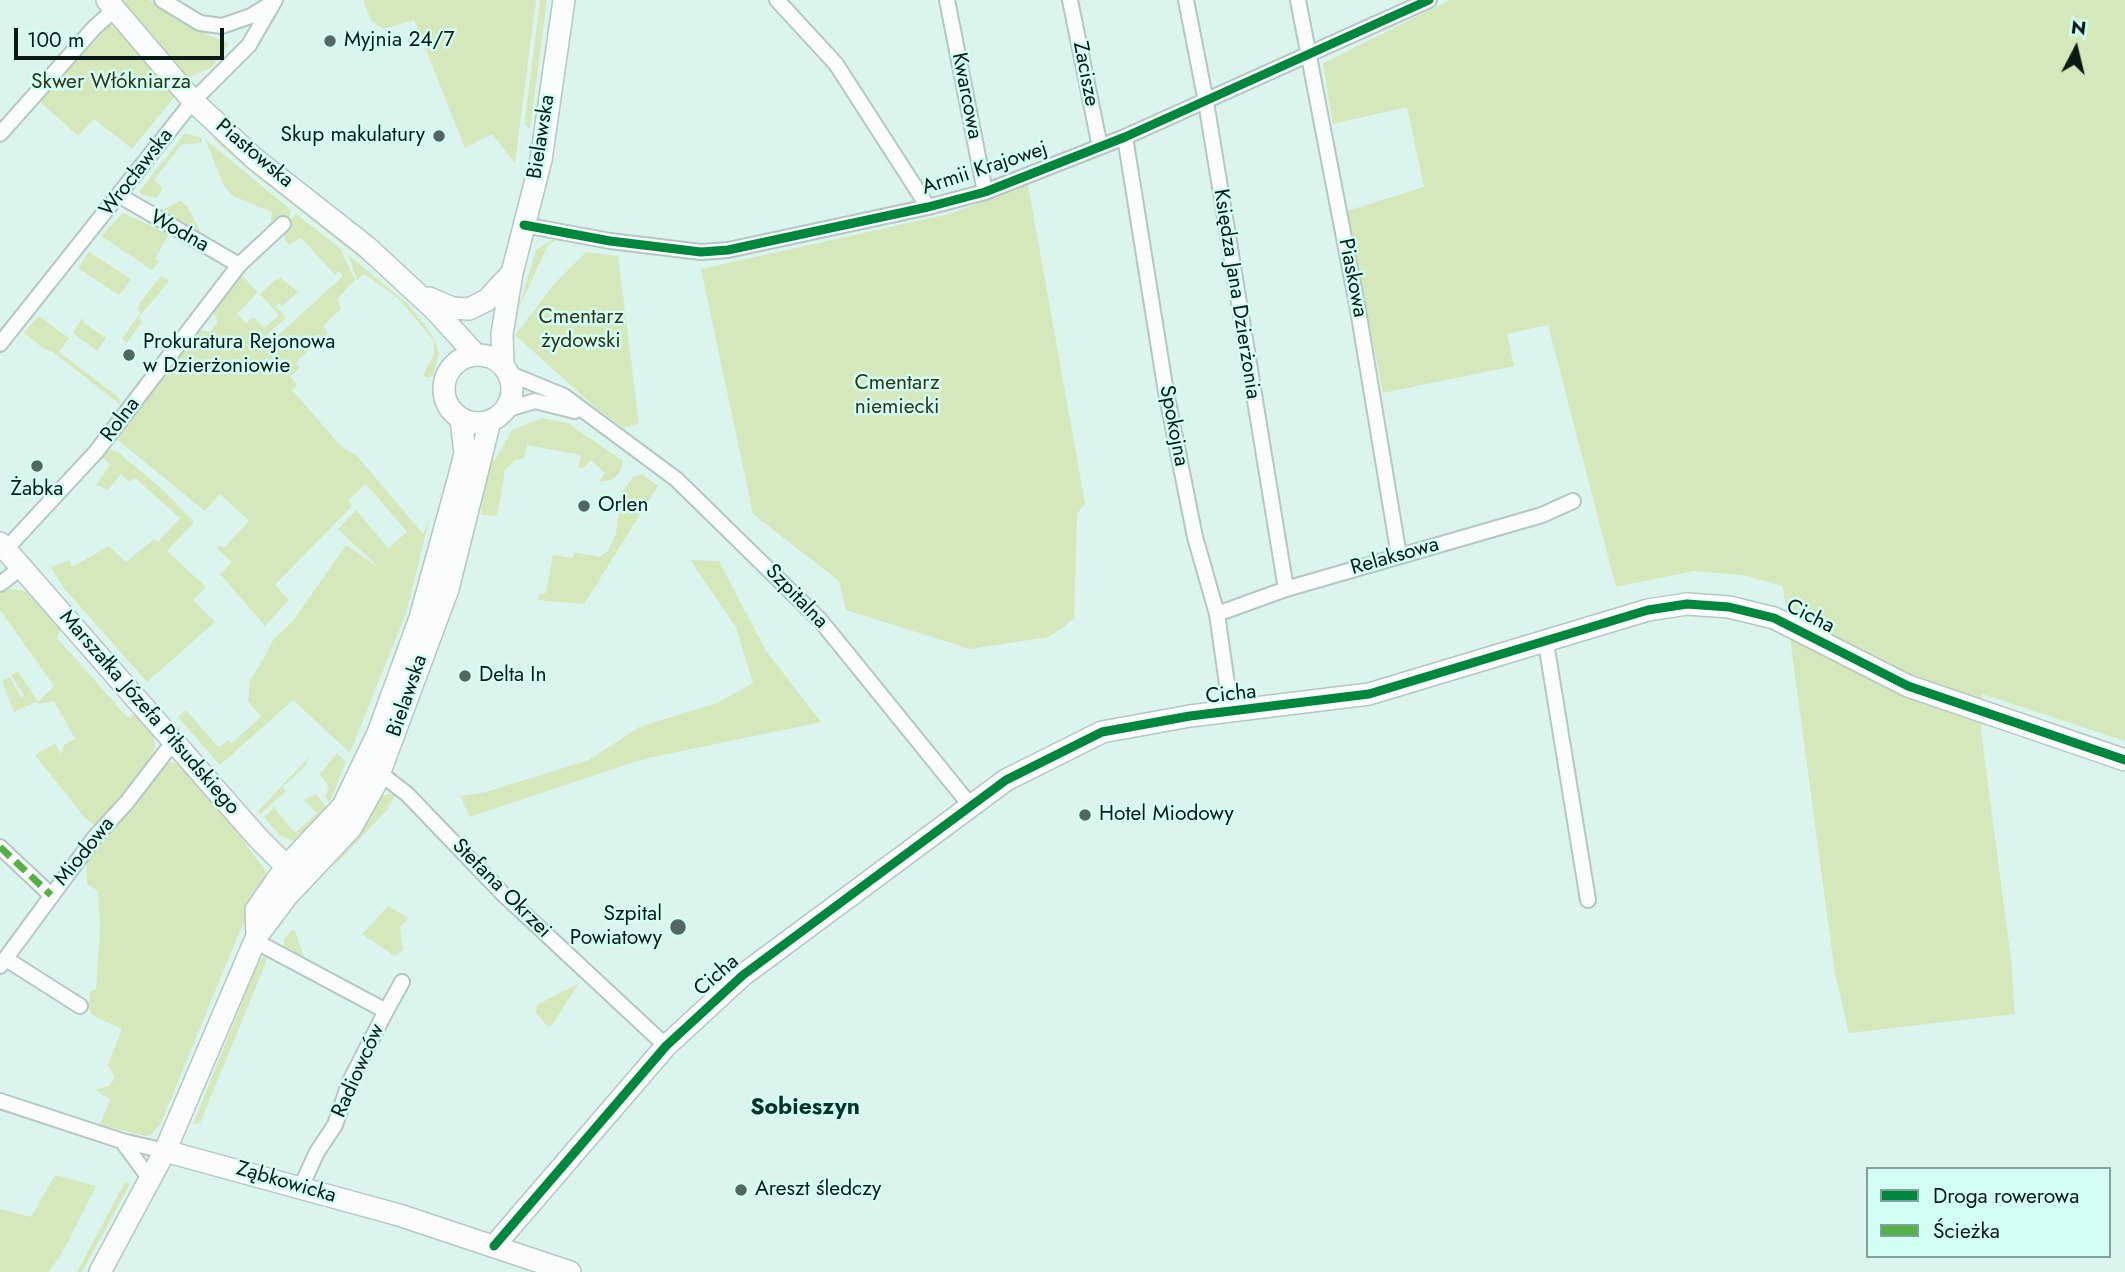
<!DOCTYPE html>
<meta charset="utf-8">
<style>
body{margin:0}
#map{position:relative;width:2125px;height:1272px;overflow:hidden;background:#dcf4ee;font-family:Jost,sans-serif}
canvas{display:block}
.legend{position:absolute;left:1866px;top:1167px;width:245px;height:91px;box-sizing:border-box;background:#d2fef4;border:2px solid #81a29b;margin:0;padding:9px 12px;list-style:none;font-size:21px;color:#081916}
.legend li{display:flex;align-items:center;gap:14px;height:35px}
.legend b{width:35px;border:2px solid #81a29b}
.north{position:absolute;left:2041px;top:14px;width:70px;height:70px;-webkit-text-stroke:5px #d2fef4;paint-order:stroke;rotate:7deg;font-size:19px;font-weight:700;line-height:28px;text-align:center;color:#081916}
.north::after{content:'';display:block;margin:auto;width:24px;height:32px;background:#081916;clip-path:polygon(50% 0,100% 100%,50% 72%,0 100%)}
.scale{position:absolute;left:14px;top:28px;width:210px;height:32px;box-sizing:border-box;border:4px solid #081916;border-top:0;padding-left:9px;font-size:21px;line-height:24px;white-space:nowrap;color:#081916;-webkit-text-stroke:5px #d2fef4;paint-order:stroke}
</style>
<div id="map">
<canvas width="2125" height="1272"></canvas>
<ul class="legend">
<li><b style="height:9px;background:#00873e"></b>Droga rowerowa</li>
<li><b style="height:9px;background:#54b145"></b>Ścieżka</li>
</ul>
<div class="north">N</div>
<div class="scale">100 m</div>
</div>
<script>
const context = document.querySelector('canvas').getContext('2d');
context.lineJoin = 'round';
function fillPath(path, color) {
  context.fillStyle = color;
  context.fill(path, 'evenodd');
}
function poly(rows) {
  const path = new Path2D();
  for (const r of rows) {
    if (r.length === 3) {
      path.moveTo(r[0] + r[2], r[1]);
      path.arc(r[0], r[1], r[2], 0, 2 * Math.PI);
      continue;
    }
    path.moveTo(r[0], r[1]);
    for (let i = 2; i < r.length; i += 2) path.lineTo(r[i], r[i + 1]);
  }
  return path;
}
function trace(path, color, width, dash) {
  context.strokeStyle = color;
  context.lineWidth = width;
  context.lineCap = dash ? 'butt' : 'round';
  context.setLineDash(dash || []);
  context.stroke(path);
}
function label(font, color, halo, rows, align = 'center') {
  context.font = font + ' Jost,sans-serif';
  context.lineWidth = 5;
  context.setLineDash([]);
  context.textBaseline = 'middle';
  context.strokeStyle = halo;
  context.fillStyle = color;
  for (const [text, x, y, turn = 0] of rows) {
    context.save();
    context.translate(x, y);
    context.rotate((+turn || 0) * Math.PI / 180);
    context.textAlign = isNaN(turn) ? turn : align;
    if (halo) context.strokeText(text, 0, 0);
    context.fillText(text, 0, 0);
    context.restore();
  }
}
fillPath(poly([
 [118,0,149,0,210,36,227,42,228,45,212,67,190,77,183,75],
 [363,0,536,0,515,163,492,134,465,148,414,20,383,29,371,20],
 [540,0,547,0,530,129,525,125,525,119],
 [1450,0,2125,0,2125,741,1982,694,1981,731,2011,959,2015,1014,1849,1033,1835,974,1783,586,1742,575,1694,571,1616,587,1548,325,1507,334,1514,366,1383,393,1347,211,1424,187,1407,107,1333,124,1323,63],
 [111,24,176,95,132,149,94,119,78,136,39,101],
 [185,133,202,138,202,143,182,144,154,180,163,188,157,198,142,195,139,192],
 [215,134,335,230,404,293,250,171,214,140],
 [205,139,291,210,290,216,269,232,272,212,233,196,224,186],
 [1028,185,1085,503,1077,514,1074,619,1049,637,970,649,846,610,839,581,753,514,701,269,949,214],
 [180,201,187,206,200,231,227,250,158,212],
 [123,213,169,234,155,259,159,262,152,270,101,236],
 [296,214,340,248,355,280,337,299,341,309,323,326,328,333,296,362,300,368,290,377,297,385,292,390,342,447,357,456,423,534,430,517,406,613,350,753,293,700,220,765,178,717,186,710,218,747,228,740,232,743,261,717,248,701,250,680,259,666,274,639,293,621,346,545,378,567,338,529,356,510,388,548,407,532,366,484,348,500,352,506,275,585,289,600,265,626,220,574,232,562,217,549,220,545,224,548,249,521,220,494,205,511,114,437,198,330,210,332,218,321,212,310,241,275,258,292,237,314,246,323,254,317,264,328,279,315,260,294,274,281,281,278,298,292,282,306,279,303,276,306,286,318,268,334,273,340,343,276,339,271,335,275,301,238,289,245,285,240,284,234,291,227,287,223],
 [554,239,559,239,548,245,518,310,536,250],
 [89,252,131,279,119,295,78,268],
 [586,252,618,256,639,424,624,428,596,408,515,335,555,283],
 [348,255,407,303,426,326,435,341,439,353,433,376,427,378,423,376,434,354,434,341,398,298,364,274,357,280],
 [161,276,169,281,139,317,142,322,127,343,122,339,140,313,137,310,141,301],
 [39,316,69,338,59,352,117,396,123,407,53,352,44,349,24,333],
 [82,318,84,323,106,338,97,351,73,333],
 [542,418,568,423,623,461,620,472,613,479,602,482,599,481,605,473,591,460,584,468,578,468,581,455,527,445,524,458,515,460,505,470,497,516,482,515,481,510,490,460,495,460,512,430],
 [111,450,118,452,163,490,194,522,167,551,206,587,193,600,215,622,147,682,63,587,51,567,69,560,72,567,109,546,126,562,154,539,158,542,180,518,135,478,129,482,121,474,108,490,96,485,110,465,100,455,102,451],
 [642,474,658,486,584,604,538,600,539,594,546,593,553,555,573,558,574,552,599,557,608,551,616,534,621,493,633,477],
 [690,560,719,561,766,651,821,722,644,759,470,817,460,796,486,792,589,760,639,727,717,703,753,683,736,627],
 [9,588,33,593,62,626,57,638,127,717,130,718,136,711,152,729,155,747,150,759,96,826,85,818,35,755,55,743,61,755,64,745,75,739,54,701,40,704,36,702,14,712,2,681,10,677,21,698,24,695,11,675,18,671,38,702,54,686,0,610,0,593],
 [337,753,346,762,330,802,325,797,329,787,320,774],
 [309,757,306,765,283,787,286,791,261,814,258,811],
 [167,762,180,764,213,799,269,876,239,933,161,1123,151,1135,145,1136,100,1125,110,1099,95,1090,109,1086,115,1078,108,1065,122,1029,92,1015,89,1007,90,992,96,989,100,928,98,891,87,884,86,858,159,766],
 [316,794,327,808,294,841,280,836,264,817,274,807,295,833,317,813,304,800],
 [388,794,395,795,387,810,338,862,332,862,379,797],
 [388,906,408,918,400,927,403,950,395,956,362,934],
 [293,929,295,931,305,960,284,951,284,939],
 [269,955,200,1123,193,1124,259,960],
 [579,983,552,1025,547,1026,536,1013,537,1005],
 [55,1175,96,1186,61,1255,48,1272,0,1272,0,1209,31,1217],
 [125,1182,130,1184,82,1272,77,1272]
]), '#d4e8bc');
const street = poly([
 [162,0,200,23,222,26,251,16,272,3],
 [777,0,836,64,928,207],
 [947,0,985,192],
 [1070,0,1100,147],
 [1186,0,1206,102,1286,589],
 [1298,0,1358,310,1399,556],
 [0,134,94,28,115,9],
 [1125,137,1166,392,1195,537,1217,614,1231,712],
 [120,196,239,265],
 [524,225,610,241,701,252,728,250,928,207,985,192,1125,137,1429,0],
 [0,344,193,101,249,45,275,0],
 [508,373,564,396,676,479,820,620,970,805],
 [505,410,535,401,575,411],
 [6,549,96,452,239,265,283,224],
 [0,584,22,567],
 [1217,614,1286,589,1542,515,1573,501],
 [1546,643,1588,900],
 [373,768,407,794,503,894,666,1046],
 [0,847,51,895],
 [255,941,386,1011,350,1081,335,1125,317,1152,301,1187],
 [6,959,80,1006],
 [0,966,95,837,127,802,174,741],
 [386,1011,402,982],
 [0,1101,122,1141,165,1151],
 [122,1141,150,1179]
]);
const secondary = poly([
 [107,0,193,101,255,159,367,247,434,309,476,355],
 [429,298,452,308,469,309,487,300,512,273],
 [478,389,34],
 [503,365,502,334,512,273,541,160,564,0],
 [0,543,258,838,297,877],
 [257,936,256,910,286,867,343,806,378,733,420,618,459,477,465,453,461,419],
 [165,1151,399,1215,570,1272],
 [494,1246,666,1046,743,975,1006,780,1102,732,1190,716,1369,694,1648,610,1687,604,1729,607,1774,618,1908,686,2125,760],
 [100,1272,165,1151,257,936,287,896,351,828,375,785,448,589,490,421]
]);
trace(street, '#b4c7c3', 18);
trace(secondary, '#b4c7c3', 24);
trace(street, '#fafdfc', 14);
trace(secondary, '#fafdfc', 21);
trace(poly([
 [0,847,51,895]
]), '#54b145', 7, [14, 7]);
trace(poly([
 [524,225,610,241,701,252,728,250,928,207,985,192,1125,137,1429,0],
 [494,1246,666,1046,743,975,1006,780,1102,732,1190,716,1369,694,1648,610,1687,604,1729,607,1774,618,1908,686,2125,760]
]), '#00873e', 9);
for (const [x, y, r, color] of [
 [330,41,7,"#526662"],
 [439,136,7,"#526662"],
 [129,355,7,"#526662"],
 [37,466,7,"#526662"],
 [584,506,7,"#526662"],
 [465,676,7,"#526662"],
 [1085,815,7,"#526662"],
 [678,927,9,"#526662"],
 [741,1190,7,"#526662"]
]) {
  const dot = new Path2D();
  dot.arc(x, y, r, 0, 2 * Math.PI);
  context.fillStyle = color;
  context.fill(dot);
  trace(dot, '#d2fef4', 2.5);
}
label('21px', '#081916', '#d2fef4', [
 ["Myjnia 24/7",344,41],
 ["Skup makulatury",425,136,"right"],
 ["Prokuratura Rejonowa",143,343],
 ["w Dzierżoniowie",143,367],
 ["Żabka",37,490,"center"],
 ["Orlen",598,506],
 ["Delta In",479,676],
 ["Hotel Miodowy",1099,815],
 ["Szpital",662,915,"right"],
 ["Powiatowy",662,939,"right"],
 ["Areszt śledczy",755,1190]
], 'left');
label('21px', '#081916', '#d2fef4', [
 ["Zacisze",1085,74,79],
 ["Kwarcowa",966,96,79],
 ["Bielawska",542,137,-81],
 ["Piastowska",254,154,40],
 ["Armii Krajowej",985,169,-18],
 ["Wrocławska",137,173,-52],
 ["Wodna",179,232,29],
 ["Piaskowa",1352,278,79],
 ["Księdza Jana Dzierżonia",1236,294,81],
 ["Rolna",121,420,-53],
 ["Spokojna",1173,426,79],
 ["Relaksowa",1395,557,-16],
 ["Szpitalna",796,597,46],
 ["Cicha",1810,617,27],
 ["Cicha",1231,695,-6],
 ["Bielawska",408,696,-71],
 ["Marszałka Józefa Piłsudskiego",149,713,49],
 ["Miodowa",85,852,-51],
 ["Stefana Okrzei",501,889,45],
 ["Cicha",717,976,-41],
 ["Radiowców",359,1071,-66],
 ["Ząbkowicka",286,1183,16]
]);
label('21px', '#2f3615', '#d2fef4', [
 ["Skwer Włókniarza",111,83],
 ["Cmentarz",581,318],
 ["żydowski",581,342],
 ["Cmentarz",897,384],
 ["niemiecki",897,408]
]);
label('bold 23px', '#06322b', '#d2fef4', [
 ["Sobieszyn",805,1108]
]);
</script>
